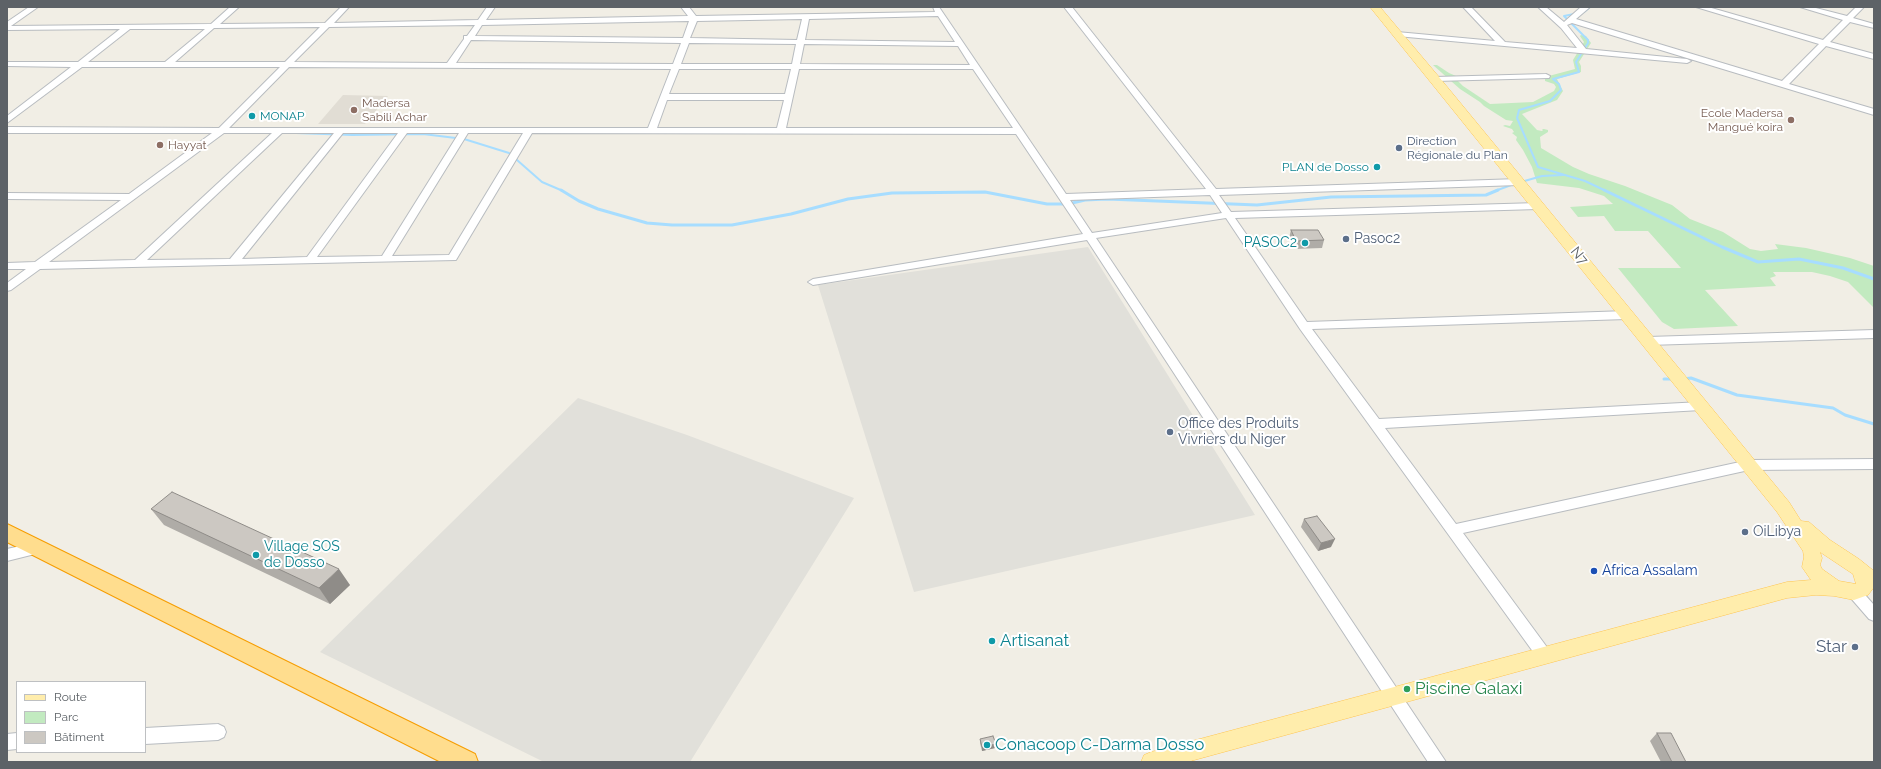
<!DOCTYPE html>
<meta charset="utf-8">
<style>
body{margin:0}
#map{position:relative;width:1881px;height:769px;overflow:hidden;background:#f1eee5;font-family:Raleway,sans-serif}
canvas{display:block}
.frame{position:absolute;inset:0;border:8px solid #5d6267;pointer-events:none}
.legend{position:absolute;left:16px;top:681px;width:130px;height:72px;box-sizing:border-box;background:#fff;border:1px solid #bec0c2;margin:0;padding:5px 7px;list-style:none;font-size:12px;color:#5d6267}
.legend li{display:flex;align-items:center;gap:8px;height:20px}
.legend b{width:20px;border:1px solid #bec0c2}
</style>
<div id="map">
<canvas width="1881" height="769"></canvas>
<div class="frame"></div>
<ul class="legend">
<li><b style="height:5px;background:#ffedac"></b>Route</li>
<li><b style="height:11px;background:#c2eac0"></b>Parc</li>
<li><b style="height:11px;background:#ccc8c2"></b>Bâtiment</li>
</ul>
</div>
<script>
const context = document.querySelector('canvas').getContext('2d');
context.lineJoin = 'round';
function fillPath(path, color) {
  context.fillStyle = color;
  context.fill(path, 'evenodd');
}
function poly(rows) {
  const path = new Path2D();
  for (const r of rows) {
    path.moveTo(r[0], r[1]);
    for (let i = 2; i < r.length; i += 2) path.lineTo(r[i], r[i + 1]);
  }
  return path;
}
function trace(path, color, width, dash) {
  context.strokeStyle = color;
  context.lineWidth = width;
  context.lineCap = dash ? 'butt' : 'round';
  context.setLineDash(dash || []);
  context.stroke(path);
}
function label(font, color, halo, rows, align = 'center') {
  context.font = font + ' Raleway,sans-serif';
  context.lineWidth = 4;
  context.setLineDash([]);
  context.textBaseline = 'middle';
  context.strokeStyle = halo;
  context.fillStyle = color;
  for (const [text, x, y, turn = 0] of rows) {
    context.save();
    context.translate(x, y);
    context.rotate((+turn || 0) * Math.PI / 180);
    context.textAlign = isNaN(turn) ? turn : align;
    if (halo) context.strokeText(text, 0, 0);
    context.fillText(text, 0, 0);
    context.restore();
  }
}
fillPath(poly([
 [1088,247,1255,515,914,592,818,285],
 [578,398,687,435,854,498,690,762,544,762,320,652]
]), '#e1e0da');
fillPath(poly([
 [343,95,388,96,365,124,318,124]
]), '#e1ddd4');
fillPath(poly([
 [1581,35,1586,36,1591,43,1579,62,1581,66,1581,72,1557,79,1563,91,1557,100,1522,114,1537,130,1542,131,1543,130,1542,129,1544,129,1548,130,1548,132,1540,137,1541,148,1573,167,1589,174,1625,186,1672,205,1690,219,1723,232,1750,249,1761,251,1778,249,1775,244,1806,248,1850,258,1874,266,1874,308,1848,282,1830,276,1812,272,1773,272,1776,276,1770,278,1776,286,1705,290,1738,326,1674,329,1662,322,1618,268,1681,268,1648,231,1615,231,1604,216,1578,217,1570,207,1613,204,1604,196,1579,188,1537,183,1532,167,1523,150,1516,140,1517,137,1512,133,1514,132,1512,129,1503,126,1505,125,1510,126,1513,121,1506,120,1484,106,1480,102,1460,89,1433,65,1437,65,1449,73,1456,76,1459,79,1458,81,1463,86,1490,104,1533,102,1554,91,1556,87,1554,84,1545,81,1545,77,1575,69,1573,60,1584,42,1580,36]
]), '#c2eac0');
trace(poly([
 [1590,7,1584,12,1564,16,1588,40,1588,43,1576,62,1579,72,1553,79,1559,84,1561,90,1550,101,1519,110,1517,118,1538,167,1585,181,1606,191],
 [296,133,352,135,423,134,464,139,509,153,542,182,563,191],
 [1521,182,1542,176,1563,175],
 [1495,191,1514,184]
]), '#a7ddff', 2);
trace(poly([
 [561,190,579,201,598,209,647,223,672,225,732,225,791,214,848,199,892,193,985,192,1047,204,1068,204,1085,200,1107,199,1257,205,1331,197,1486,195,1498,190],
 [1604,190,1722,247,1758,262,1799,259,1843,268,1874,279],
 [1664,379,1674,379],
 [1683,379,1691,378,1737,395,1833,408,1845,415,1874,424]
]), '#a7ddff', 3);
const minor = poly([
 [29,7,38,7,11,26,211,24,230,7,239,7,220,24,325,23,341,7,349,7,334,23,478,20,487,7,495,7,486,20,688,16,681,7,689,7,696,16,935,12,933,7,939,7,1066,194,1206,189,1064,7,1072,7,1216,189,1519,179,1524,182,1519,185,1219,195,1231,212,1538,203,1543,206,1538,209,1235,218,1307,322,1627,311,1633,315,1627,319,1312,329,1379,419,1701,402,1705,403,1707,406,1705,409,1701,410,1385,428,1456,524,1749,460,1874,459,1874,469,1749,470,1463,533,1549,650,1552,655,1549,660,1544,662,1539,660,1300,329,1226,218,1096,238,1446,762,1428,762,1087,240,813,285,808,282,813,279,1083,234,1016,134,532,133,456,260,40,269,11,290,7,291,7,283,26,269,7,269,7,263,35,262,121,200,7,199,7,193,129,194,212,133,7,133,7,127,219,128,280,67,82,67,7,123,7,116,71,67,7,66,7,62,78,62,120,29,7,30,7,22,29,7],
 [938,16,955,42,805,40,809,19,938,16],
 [802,19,797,40,690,38,697,21,802,19],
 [689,21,683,38,475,36,482,25,689,21],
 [475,25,467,36,464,36,464,39,447,63,294,62,329,27,475,25],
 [320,27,285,62,175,62,214,28,320,27],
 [130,29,205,29,165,62,88,62,130,29],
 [471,40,681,43,673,64,456,63,471,40],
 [689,43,796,44,792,64,681,64,689,43],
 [804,44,958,46,970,65,800,64,804,44],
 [289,67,671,69,648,128,229,128,289,67],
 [679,69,791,69,785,94,669,94,679,69],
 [799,69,973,69,1013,128,786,128,799,69],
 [667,100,784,100,777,128,657,128,667,100],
 [224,133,272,133,135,260,49,262,224,133],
 [282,133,334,133,230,259,147,260,282,133],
 [343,133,398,133,307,257,242,259,343,133],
 [407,133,459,133,382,256,317,257,407,133],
 [468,133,523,133,449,255,392,256,468,133],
 [1210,195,1222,213,1092,233,1070,200,1210,195],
 [1463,7,1471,7,1505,42,1577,48,1561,28,1538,7,1546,7,1564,22,1581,7,1590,7,1576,19,1782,81,1819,44,1696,7,1708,7,1823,40,1843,20,1800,7,1812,7,1847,16,1856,7,1864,7,1853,18,1874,24,1874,28,1850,22,1830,42,1874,54,1874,59,1826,46,1789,84,1874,109,1874,115,1572,23,1567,25,1586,49,1687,59,1691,61,1687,63,1397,36,1393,34,1397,32,1495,41,1463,7],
 [1546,74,1550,76,1549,78,1435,81,1431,79,1435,77,1546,74],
 [1874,330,1874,338,1648,345,1642,341,1648,337,1874,330],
 [38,542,43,544,45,548,43,552,7,561,7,549,38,542],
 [1854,586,1859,588,1874,605,1874,621,1869,619,1849,596,1847,592,1849,588,1854,586],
 [218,724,224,727,226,732,224,737,218,740,145,744,145,728,218,724],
 [17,733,17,749,7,750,7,734,17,733]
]);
const major = poly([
 [1370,7,1380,7,1439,77,1789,502,1801,521,1809,522,1830,540,1859,559,1874,571,1874,587,1868,595,1854,600,1834,596,1816,595,1787,598,1187,762,1141,762,1144,755,1151,752,1787,582,1811,580,1802,567,1804,557,1803,551,1777,512,1370,7],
 [1820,552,1853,574,1856,584,1839,581,1822,569,1820,565,1822,558,1820,552]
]);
const highway = poly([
 [7,524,475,754,478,762,441,762,7,542,7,524]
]);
trace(minor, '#b8bcc0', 2);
trace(major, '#fec551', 1);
trace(highway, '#f69d00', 2);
fillPath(minor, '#fff');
fillPath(major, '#ffedac');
fillPath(highway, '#ffdd8e');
fillPath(poly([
 [1291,230,1324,240,1322,248,1294,249,1289,238],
 [151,509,350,585,330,604,164,525],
 [1304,519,1331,547,1318,551,1301,527],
 [1657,733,1686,762,1661,762,1650,741],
 [980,739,996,744,995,748,982,751,980,743]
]), '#afaca7');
fillPath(poly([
 [1335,539,1331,547,1318,551,1321,543],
 [339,569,350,585,330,604,319,588],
 [996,744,995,748,982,751,982,747]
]), '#8f8c88');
const building = poly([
 [1291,230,1318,230,1324,240,1296,241,1291,230],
 [172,492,339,569,319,588,151,509,172,492],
 [1317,516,1335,539,1321,543,1304,519,1317,516],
 [1657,733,1671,733,1686,762,1672,762,1657,733],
 [993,736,996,744,982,747,980,739,993,736]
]);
fillPath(building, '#ccc8c2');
trace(building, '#8f8c88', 1);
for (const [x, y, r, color] of [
 [354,110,4,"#8d6e63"],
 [252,116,4,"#0f9aa8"],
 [1791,120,4,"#8d6e63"],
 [160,145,4,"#8d6e63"],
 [1399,148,4,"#5c6f8a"],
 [1377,167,4,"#0f9aa8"],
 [1346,239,4,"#5c6f8a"],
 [1305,243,4,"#0f9aa8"],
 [1170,432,4,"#5c6f8a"],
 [1745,532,4,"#5c6f8a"],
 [256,555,4,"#0f9aa8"],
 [1594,571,4,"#1a4fb4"],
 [992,641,4,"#0f9aa8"],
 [1855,647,4,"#5c6f8a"],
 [1407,689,4,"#2e9e5b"],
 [987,745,4,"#0f9aa8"]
]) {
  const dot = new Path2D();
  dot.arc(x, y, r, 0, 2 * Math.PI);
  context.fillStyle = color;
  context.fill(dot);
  trace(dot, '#fff', 1.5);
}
label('12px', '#785e54', '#fff', [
 ["Madersa",362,103],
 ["Sabili Achar",362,117],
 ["Ecole Madersa",1783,113,"right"],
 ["Mangué koira",1783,127,"right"],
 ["Hayyat",168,145]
], 'left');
label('12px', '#0d838f', '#fff', [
 ["MONAP",260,116],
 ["PLAN de Dosso",1369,167,"right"]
], 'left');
label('12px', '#4e5e75', '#fff', [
 ["Direction",1407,141],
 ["Régionale du Plan",1407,155]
], 'left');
label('14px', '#4e5e75', '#fff', [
 ["Pasoc2",1354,239],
 ["Office des Produits",1178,424],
 ["Vivriers du Niger",1178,440],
 ["OiLibya",1753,532]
], 'left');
label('14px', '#0d838f', '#fff', [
 ["PASOC2",1297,243],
 ["Village SOS",264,547,"left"],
 ["de Dosso",264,563,"left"]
], 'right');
label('14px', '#5d6267', '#fff', [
 ["N7",1579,256,51]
]);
label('14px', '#164399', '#fff', [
 ["Africa Assalam",1602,571]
], 'left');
label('17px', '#0d838f', '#fff', [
 ["Artisanat",1000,641],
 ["Conacoop C-Darma Dosso",995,745]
], 'left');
label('17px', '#4e5e75', '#fff', [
 ["Star",1847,647]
], 'right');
label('17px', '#27864d', '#fff', [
 ["Piscine Galaxi",1415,689]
], 'left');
</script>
